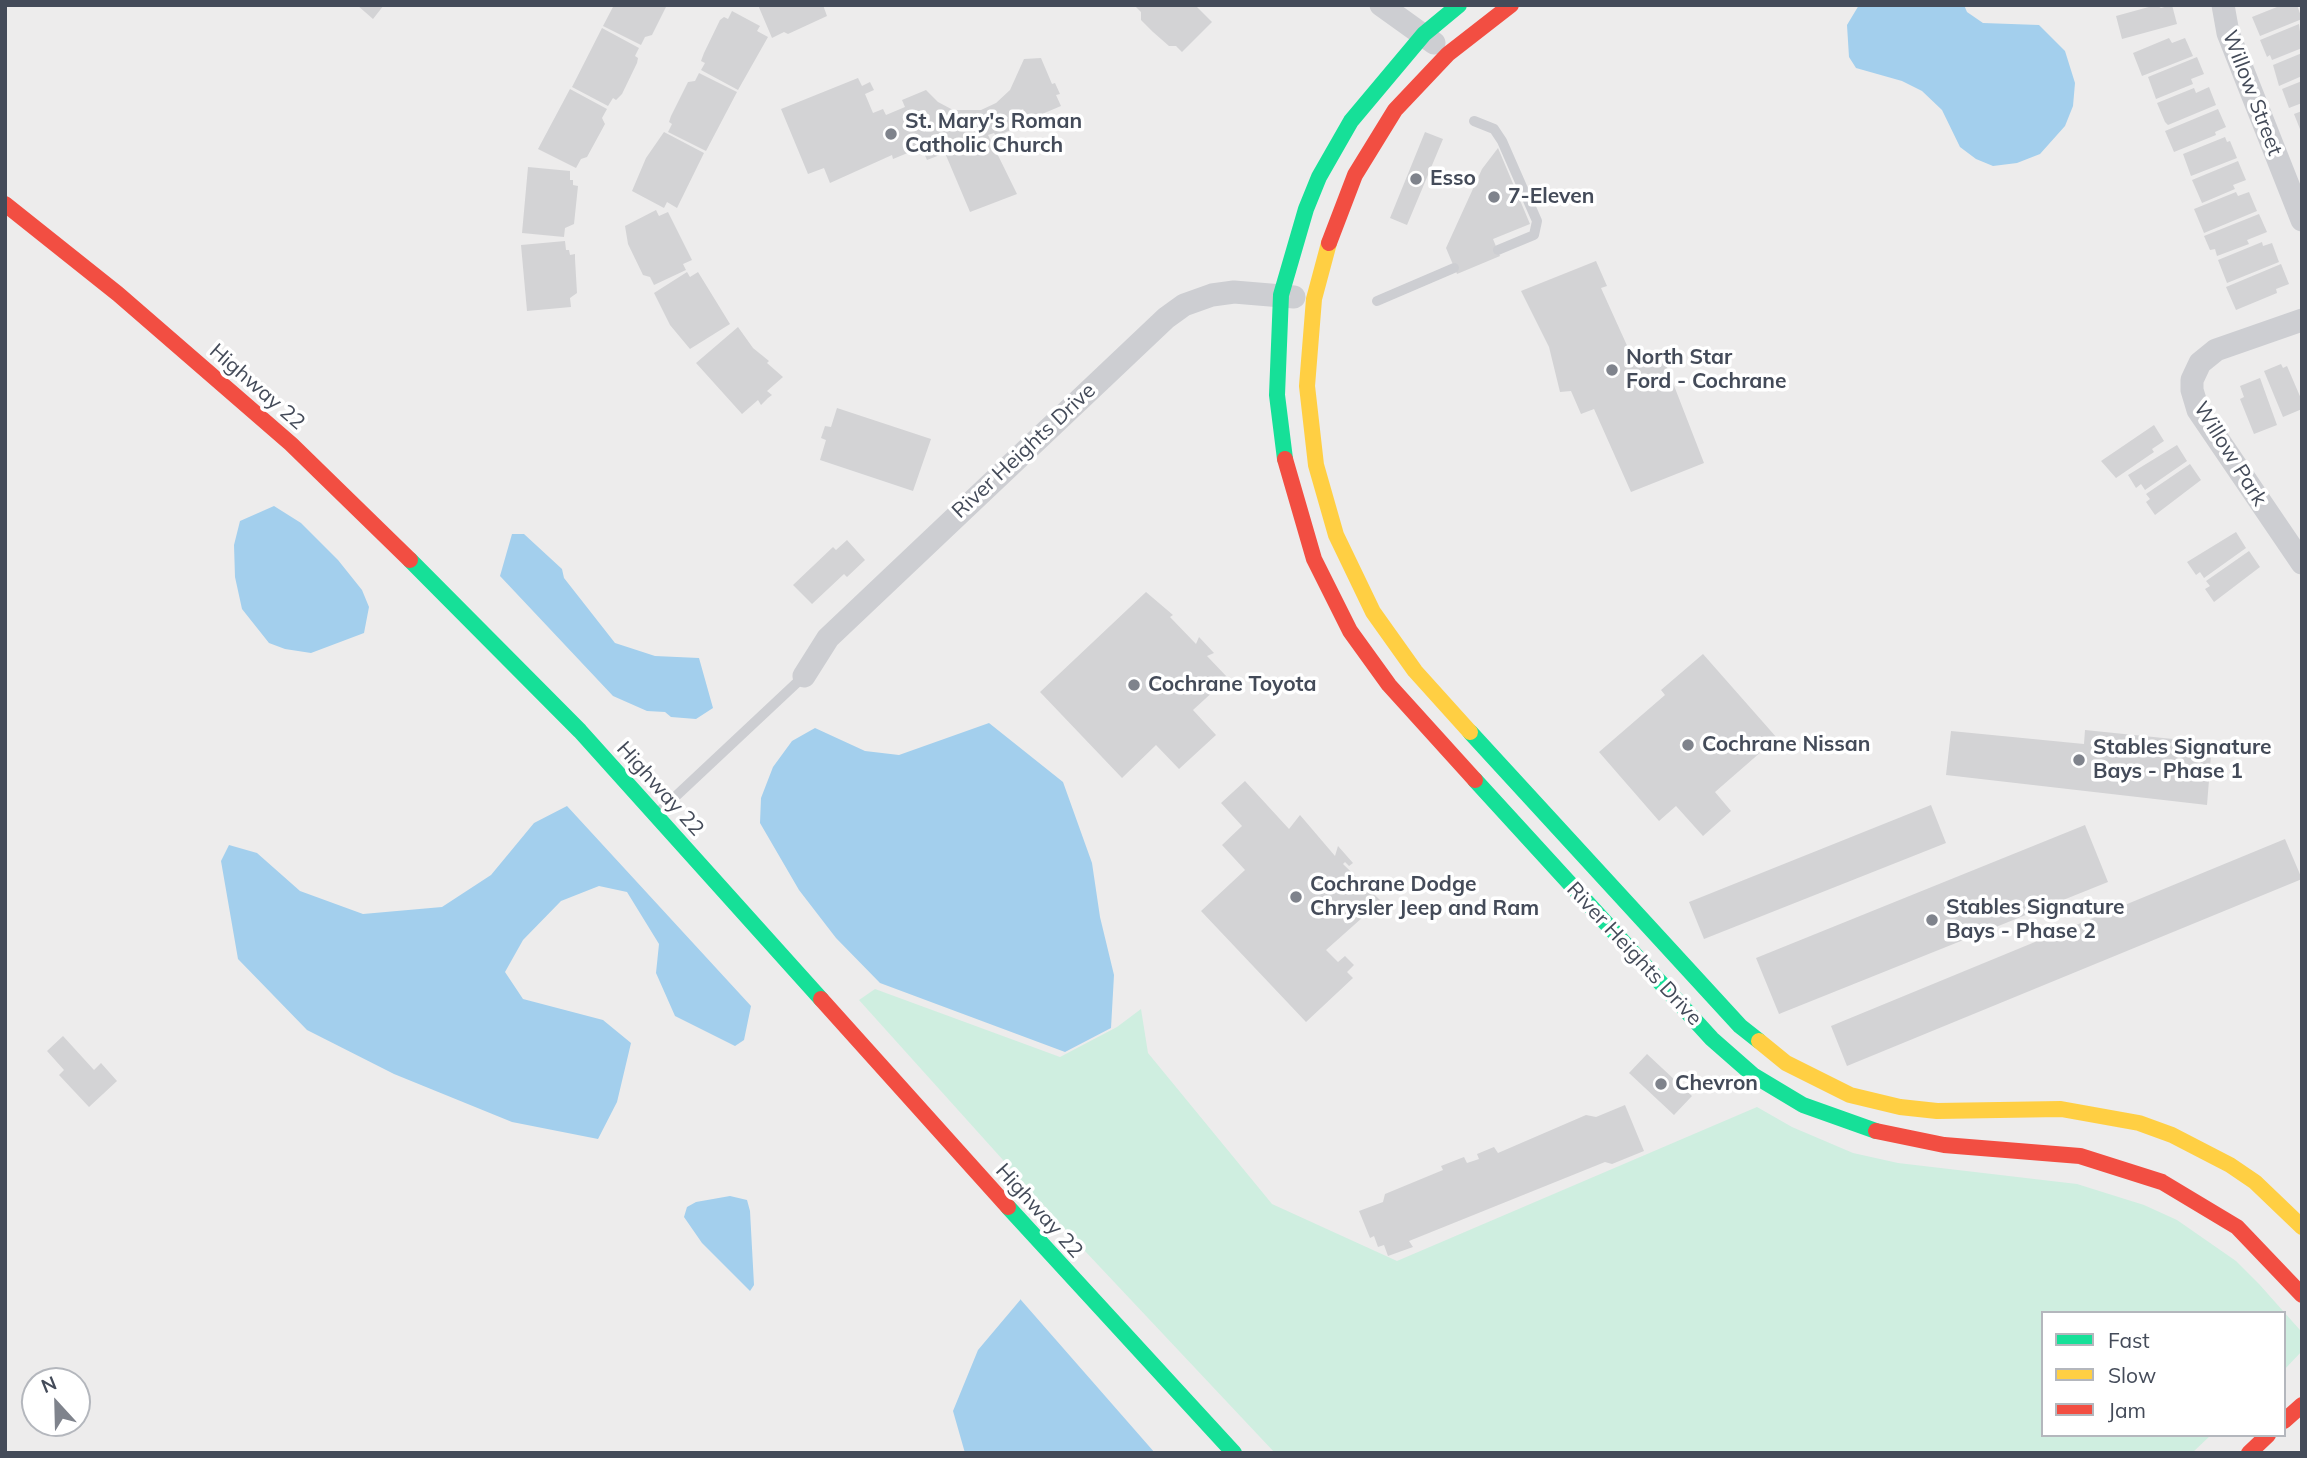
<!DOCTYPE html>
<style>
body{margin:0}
#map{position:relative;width:2307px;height:1458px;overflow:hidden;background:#edecec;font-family:Mulish,sans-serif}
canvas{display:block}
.frame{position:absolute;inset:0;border:7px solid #444b59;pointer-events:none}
.legend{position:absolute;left:2041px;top:1311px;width:245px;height:126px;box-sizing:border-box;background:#fff;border:2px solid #b4b7bd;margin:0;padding:9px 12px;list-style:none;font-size:21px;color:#444b59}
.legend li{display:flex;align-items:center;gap:14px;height:35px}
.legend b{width:35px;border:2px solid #b4b7bd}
.north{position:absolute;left:21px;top:1367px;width:70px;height:70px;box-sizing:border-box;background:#fff;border:2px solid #b4b7bd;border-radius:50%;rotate:338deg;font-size:19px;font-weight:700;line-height:28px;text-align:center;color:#444b59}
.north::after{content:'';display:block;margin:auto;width:24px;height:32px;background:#7f838c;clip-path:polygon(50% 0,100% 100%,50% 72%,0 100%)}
</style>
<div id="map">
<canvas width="2307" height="1458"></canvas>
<div class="frame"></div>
<ul class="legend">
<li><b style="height:9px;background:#16e098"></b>Fast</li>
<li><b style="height:9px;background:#ffcf43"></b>Slow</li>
<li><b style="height:9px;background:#f24e42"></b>Jam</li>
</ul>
<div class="north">N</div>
</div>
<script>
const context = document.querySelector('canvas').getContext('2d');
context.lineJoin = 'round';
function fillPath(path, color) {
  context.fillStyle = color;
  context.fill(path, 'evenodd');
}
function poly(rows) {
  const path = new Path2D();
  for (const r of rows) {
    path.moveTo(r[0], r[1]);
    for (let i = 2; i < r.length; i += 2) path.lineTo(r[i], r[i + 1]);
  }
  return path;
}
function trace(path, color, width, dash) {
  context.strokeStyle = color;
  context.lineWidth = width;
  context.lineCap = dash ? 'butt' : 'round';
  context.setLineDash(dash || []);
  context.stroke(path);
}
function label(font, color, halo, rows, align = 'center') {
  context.font = font + ' Mulish,sans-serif';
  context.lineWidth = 7;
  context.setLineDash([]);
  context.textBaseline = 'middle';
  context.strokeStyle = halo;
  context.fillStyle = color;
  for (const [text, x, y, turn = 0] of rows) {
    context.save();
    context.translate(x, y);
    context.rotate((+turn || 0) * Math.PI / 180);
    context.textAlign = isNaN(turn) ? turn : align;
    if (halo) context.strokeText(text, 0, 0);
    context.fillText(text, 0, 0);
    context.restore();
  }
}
fillPath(poly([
 [875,989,1060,1057,1117,1027,1141,1009,1148,1053,1272,1204,1397,1261,1757,1107,1792,1127,1853,1153,1898,1163,2077,1184,2144,1205,2177,1220,2236,1261,2259,1284,2300,1330,2302,1351,2284,1370,2284,1313,2043,1313,2043,1435,2211,1435,2192,1453,1275,1453,1084,1250,859,1000]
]), '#cfeee0');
fillPath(poly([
 [1859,5,1964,5,1967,12,1983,23,2039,25,2065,51,2075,83,2073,106,2065,126,2040,154,2017,163,1993,166,1976,159,1960,147,1942,110,1922,91,1902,81,1856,68,1849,57,1847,25],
 [274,506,301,523,338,560,362,590,369,607,364,633,311,653,285,649,269,643,242,609,235,577,234,545,240,521],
 [512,534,524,534,562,569,564,578,615,643,655,656,699,658,713,708,696,719,671,717,665,712,647,711,613,696,500,576],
 [989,723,1063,782,1092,863,1100,917,1114,975,1111,1028,1065,1052,880,983,836,938,799,890,760,823,761,798,773,767,792,741,815,728,865,751,899,755],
 [567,806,751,1006,744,1040,735,1046,675,1016,656,973,659,944,627,892,599,886,561,901,523,940,505,972,523,999,603,1020,631,1043,617,1102,598,1139,512,1122,394,1074,307,1030,238,959,221,861,229,845,257,853,300,891,363,914,442,907,491,875,534,823],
 [730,1196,747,1200,750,1211,754,1285,750,1291,702,1243,684,1217,687,1207,696,1202],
 [1021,1299,1021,1300,1155,1453,965,1453,953,1411,978,1350]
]), '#a3cfed');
fillPath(poly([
 [357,5,384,5,373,19],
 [614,5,667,5,652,35,645,37,641,45,603,26],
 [758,5,823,5,827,16,788,34,784,32,772,38],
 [1134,5,1195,5,1212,22,1182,52,1176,46,1169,46,1153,32,1141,20,1141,12],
 [2156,5,2161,8,2172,5,2177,24,2122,39,2116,16],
 [2282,5,2297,5,2302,19,2260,36,2252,17],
 [732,11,760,26,757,31,768,37,738,90,701,70,705,63,701,61,704,53,720,20,724,17,728,19],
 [2299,24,2302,48,2272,60,2270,55,2267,57,2260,40],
 [602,28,639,48,635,56,638,58,637,63,622,94,616,100,613,98,608,106,572,87],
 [2169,38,2172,43,2185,38,2193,56,2142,76,2133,53],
 [2302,53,2302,76,2279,86,2273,65],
 [2197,57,2204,74,2191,79,2193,84,2156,99,2148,77],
 [1041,58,1052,84,1055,83,1060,94,1056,95,1061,106,1028,120,1023,109,1015,113,1021,126,996,136,994,133,988,135,1017,194,970,212,945,153,927,160,920,144,909,148,910,152,893,159,892,155,830,183,824,168,808,174,781,109,858,78,862,86,870,82,874,90,865,94,873,113,883,109,886,115,905,107,902,100,926,90,938,102,953,110,981,110,996,103,1010,90,1024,59],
 [699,73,737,92,706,151,668,132,672,124,669,122,671,116,688,82,695,81],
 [2302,81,2302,103,2289,108,2282,89],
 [2209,87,2216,105,2168,125,2165,122,2157,103,2194,88,2196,93],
 [570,89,607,109,602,118,605,124,587,157,581,159,576,168,538,149],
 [2218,109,2226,127,2215,132,2216,135,2174,152,2165,131],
 [2302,111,2302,134,2294,114],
 [664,132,704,153,677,208,667,202,664,208,632,191,646,158],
 [1425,132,1443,139,1407,225,1390,218],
 [2225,137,2227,142,2230,141,2237,158,2191,176,2183,154],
 [1498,148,1530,224,1493,239,1500,256,1457,274,1446,248,1482,169],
 [2238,161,2246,180,2233,185,2235,189,2202,203,2192,180],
 [528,167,570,171,570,180,573,180,573,185,578,186,574,224,565,228,564,237,522,233],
 [2236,192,2238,196,2249,192,2257,211,2204,233,2194,209],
 [656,210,659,216,668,212,692,260,683,264,686,270,654,285,650,277,643,275,628,244,625,226],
 [2259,214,2267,232,2247,240,2249,244,2217,256,2215,249,2210,250,2204,236],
 [565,241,566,250,569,250,570,255,575,254,575,259,577,293,570,298,571,307,527,311,521,245],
 [2262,242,2263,246,2272,243,2279,262,2227,283,2218,260],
 [1596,261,1607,286,1601,288,1634,361,1661,352,1704,463,1631,492,1594,409,1581,414,1571,391,1560,392,1549,347,1521,291],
 [2281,264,2289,284,2276,289,2277,293,2236,310,2226,287],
 [687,272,690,277,698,272,730,324,690,349,670,325,654,293],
 [738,327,753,348,769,361,767,363,783,377,767,391,772,395,768,398,761,405,758,400,742,414,696,363],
 [2281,364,2283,368,2287,366,2302,401,2302,409,2283,417,2264,371],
 [2260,378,2277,425,2254,434,2240,399,2244,397,2240,386],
 [837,408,931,439,913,491,820,460,826,440,821,438,825,426,831,427],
 [2154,425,2164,441,2152,449,2154,452,2116,478,2101,461],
 [2177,445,2187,461,2145,490,2141,484,2136,488,2128,475],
 [2190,464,2201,480,2155,515,2146,502,2150,499,2146,494],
 [2236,532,2246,548,2204,578,2200,572,2196,575,2187,562],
 [847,540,865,560,847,577,844,574,812,604,793,585,833,547,836,550],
 [2249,551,2260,567,2214,602,2205,589,2210,586,2206,581],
 [1146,592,1173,615,1170,617,1196,644,1199,637,1214,653,1207,656,1228,678,1193,710,1216,735,1179,769,1156,745,1122,778,1040,692],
 [1703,654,1777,738,1715,792,1731,811,1703,836,1676,806,1659,821,1599,752,1665,695,1661,690],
 [2085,730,2212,743,2207,805,1946,775,1951,731,2084,744],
 [1245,781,1289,829,1300,815,1335,856,1338,846,1353,863,1349,866,1345,862,1343,864,1381,901,1326,950,1338,962,1345,956,1354,965,1347,972,1353,978,1306,1022,1201,911,1245,870,1222,845,1242,826,1221,803],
 [1931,805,1946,843,1704,939,1689,902],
 [2085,825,2108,882,1779,1014,1756,958],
 [2285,839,2302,879,1847,1066,1831,1026],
 [63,1036,94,1070,101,1063,117,1081,89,1107,59,1075,64,1070,47,1051],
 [1647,1054,1692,1096,1674,1115,1629,1073],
 [1625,1105,1644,1151,1612,1164,1605,1162,1409,1241,1413,1247,1388,1256,1384,1245,1378,1247,1374,1236,1370,1238,1359,1211,1383,1202,1385,1194,1443,1170,1441,1166,1464,1157,1467,1163,1479,1159,1477,1154,1494,1147,1498,1153,1586,1115,1596,1117]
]), '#d3d3d5');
trace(poly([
 [1474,121,1494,129,1502,141,1537,221,1534,235,1498,250],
 [1377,301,1454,268],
 [660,811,804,676]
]), '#cdced2', 10);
trace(poly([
 [1381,5,1434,43],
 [2223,5,2228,33,2302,220],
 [2302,320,2216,350,2200,363,2192,380,2192,390,2198,410,2302,563],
 [804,676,828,638,1166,318,1184,305,1212,295,1234,292,1294,297]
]), '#cdced2', 23);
trace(poly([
 [1285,459,1277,395,1281,295,1306,209,1319,177,1351,121,1424,34,1459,5],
 [410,560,580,731,821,999],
 [1470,732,1740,1026,1759,1041],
 [1475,780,1712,1039,1753,1075,1803,1105,1876,1131],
 [1008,1207,1234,1453]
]), '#16e098', 16);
trace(poly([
 [1329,243,1314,299,1307,386,1316,465,1336,535,1373,612,1415,671,1470,732],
 [1759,1041,1786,1063,1850,1095,1900,1107,1937,1111,2061,1109,2139,1123,2172,1135,2230,1165,2255,1182,2302,1227]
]), '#ffcf43', 16);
trace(poly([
 [5,204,118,294,291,444,410,560],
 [1329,243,1355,175,1395,110,1448,54,1511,5],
 [1285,459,1314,559,1350,631,1389,685,1475,780],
 [821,999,1008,1207],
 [1876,1131,1944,1145,2080,1156,2162,1182,2237,1227,2302,1295],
 [2284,1421,2302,1405],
 [2249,1453,2268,1435]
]), '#f24e42', 16);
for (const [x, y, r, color] of [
 [891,134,7,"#7f838c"],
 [1416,179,7,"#7f838c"],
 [1494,197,7,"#7f838c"],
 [1612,370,7,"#7f838c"],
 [1134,685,7,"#7f838c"],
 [1688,745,7,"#7f838c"],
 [2079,760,7,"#7f838c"],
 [1296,897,7,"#7f838c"],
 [1932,920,7,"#7f838c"],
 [1661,1084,7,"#7f838c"]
]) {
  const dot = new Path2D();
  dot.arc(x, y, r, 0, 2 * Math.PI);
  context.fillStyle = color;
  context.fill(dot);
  trace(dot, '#fff', 2.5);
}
label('21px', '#444b59', '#fff', [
 ["Willow Street",2252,93,69],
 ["Highway 22",257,387,41],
 ["River Heights Drive",1024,451,-43],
 ["Willow Park",2230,454,58],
 ["Highway 22",660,789,48],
 ["River Heights Drive",1634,954,47],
 ["Highway 22",1039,1211,48]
]);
label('bold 21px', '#444b59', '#fff', [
 ["St. Mary's Roman",905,122],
 ["Catholic Church",905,146],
 ["Esso",1430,179],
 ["7-Eleven",1508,197],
 ["North Star",1626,358],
 ["Ford - Cochrane",1626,382],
 ["Cochrane Toyota",1148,685],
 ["Cochrane Nissan",1702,745],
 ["Stables Signature",2093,748],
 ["Bays - Phase 1",2093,772],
 ["Cochrane Dodge",1310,885],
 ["Chrysler Jeep and Ram",1310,909],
 ["Stables Signature",1946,908],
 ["Bays - Phase 2",1946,932],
 ["Chevron",1675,1084]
], 'left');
</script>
